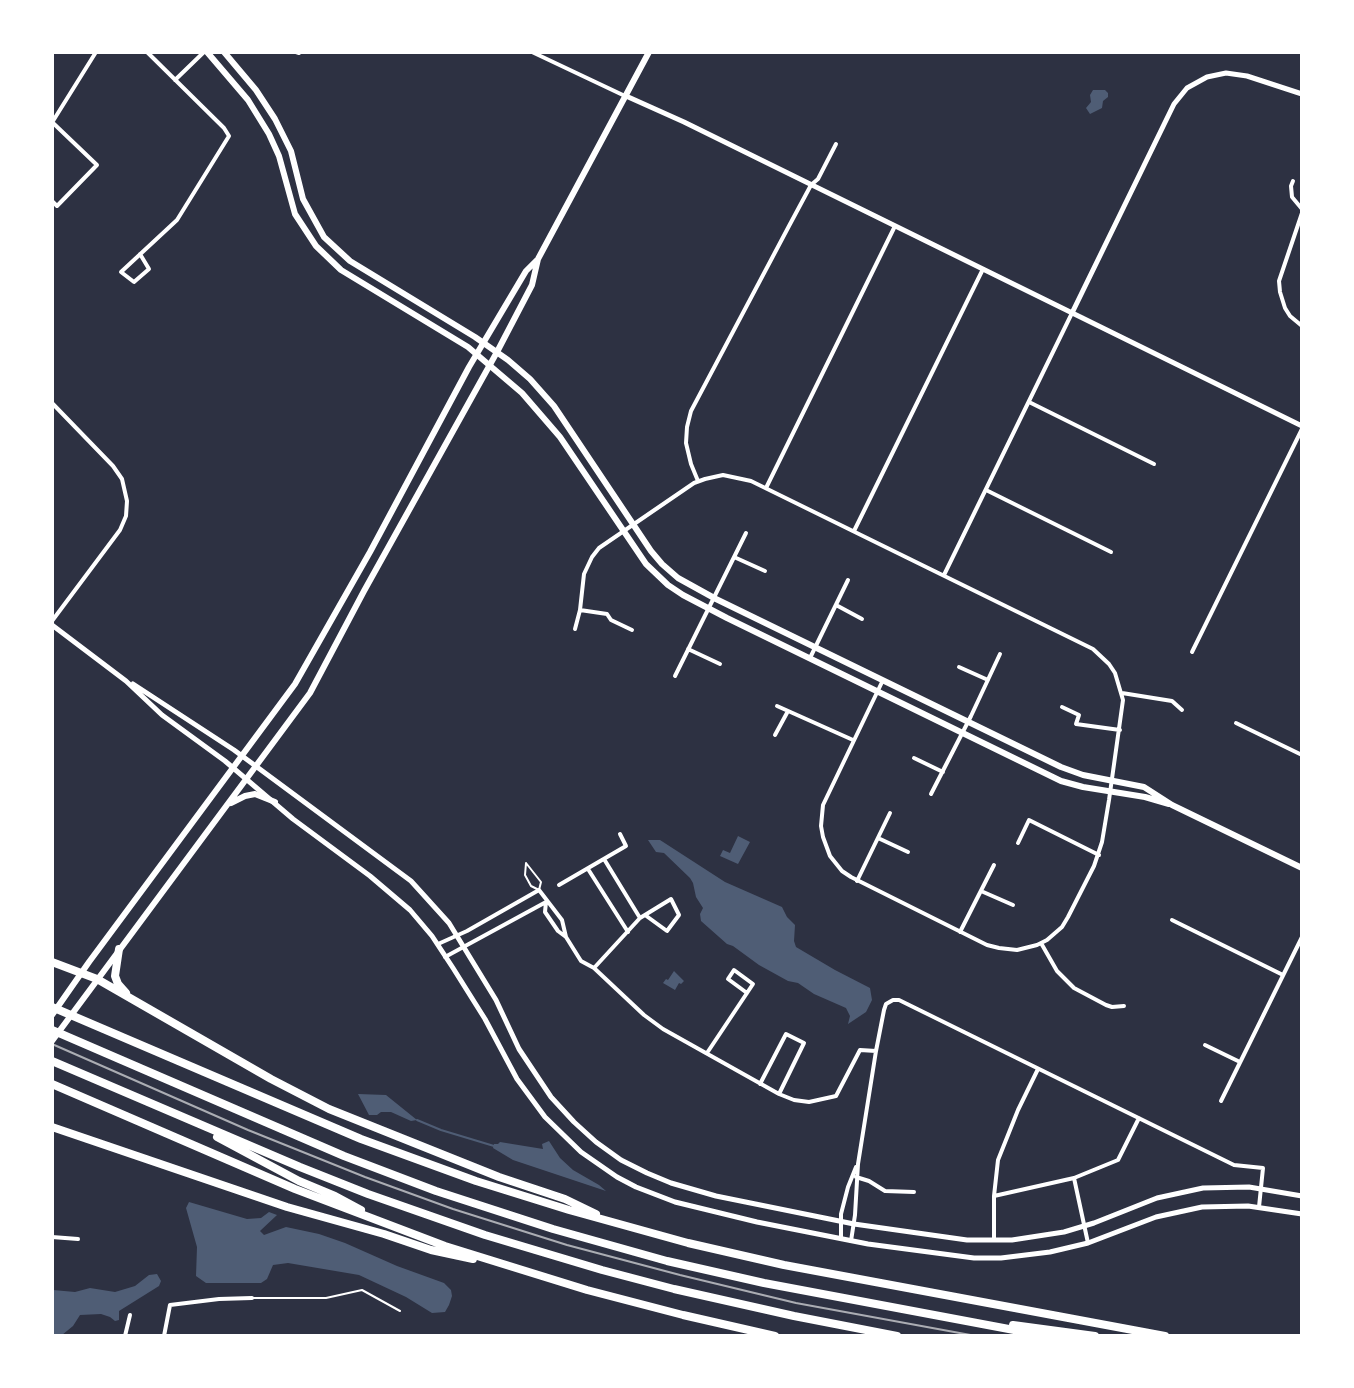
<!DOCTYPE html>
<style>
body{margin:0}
#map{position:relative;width:1354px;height:1388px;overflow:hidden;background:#2d3142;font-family:Arial,sans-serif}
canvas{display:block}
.frame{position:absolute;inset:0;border:54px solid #fff;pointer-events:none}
</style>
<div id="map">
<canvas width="1354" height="1388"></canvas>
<div class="frame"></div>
</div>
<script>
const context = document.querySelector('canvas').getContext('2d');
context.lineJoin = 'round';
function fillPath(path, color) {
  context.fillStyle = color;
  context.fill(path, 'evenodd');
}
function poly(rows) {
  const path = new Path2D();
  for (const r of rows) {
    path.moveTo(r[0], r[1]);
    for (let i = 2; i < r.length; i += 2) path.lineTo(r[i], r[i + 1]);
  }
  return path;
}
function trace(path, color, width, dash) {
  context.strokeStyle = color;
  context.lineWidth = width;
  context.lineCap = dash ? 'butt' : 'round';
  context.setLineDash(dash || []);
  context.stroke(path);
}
fillPath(poly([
 [1093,90,1105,90,1108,93,1108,97,1103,101,1102,108,1090,114,1086,108,1091,102,1090,95],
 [738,836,750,842,738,864,720,856,723,850,730,853],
 [648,840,660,840,725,882,782,907,787,917,795,925,794,941,796,947,835,970,870,988,872,1000,866,1012,848,1024,850,1016,846,1008,814,994,798,983,788,981,759,965,733,946,727,944,701,921,700,914,703,908,696,897,693,883,690,878,664,853,656,852],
 [674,971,684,981,681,984,679,983,675,990,663,983,666,979,668,980],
 [358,1094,386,1095,417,1120,411,1121,391,1112,381,1112,377,1115,369,1115],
 [549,1141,560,1158,573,1170,599,1185,606,1191,513,1160,493,1148,494,1144,498,1144,500,1142,543,1149,542,1144],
 [189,1202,247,1219,261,1218,269,1212,277,1215,260,1231,264,1235,286,1227,319,1234,345,1243,397,1266,444,1283,451,1290,452,1296,449,1305,445,1312,432,1313,406,1297,359,1275,288,1263,273,1265,267,1279,261,1283,206,1283,196,1276,197,1247,186,1208],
 [157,1274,161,1281,159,1286,119,1311,119,1320,115,1321,110,1317,101,1314,80,1315,73,1326,62,1335,53,1335,53,1290,75,1292,90,1288,115,1292,135,1286,149,1275]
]), '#4f5d75');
trace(poly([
 [417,1120,441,1130,494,1146]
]), '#4f5d75', 2);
trace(poly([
 [526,863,541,882,539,890,531,886,525,875,526,863],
 [252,1298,326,1298,362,1290,400,1311]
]), '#fff', 2);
trace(poly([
 [296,52,299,53],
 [532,52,625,96],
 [175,80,204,52],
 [53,121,96,52],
 [52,122,97,165,57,206,52,201],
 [1293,181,1291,186,1292,197,1302,209],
 [1302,213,1279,281,1280,292,1285,308,1290,316,1302,326],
 [140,254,149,269,134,282,121,272,177,220,229,136,224,128,147,52],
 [1029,402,1154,464],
 [52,403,113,466,122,479,127,501,126,516,120,530,52,621],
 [698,481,691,464,686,443,687,427,691,411,789,226,811,185,818,179,836,144],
 [766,488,895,226],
 [986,490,1111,552],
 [854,531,983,269],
 [734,557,765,571],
 [944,575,1072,313],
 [836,605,862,619],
 [580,610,607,614,611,620,632,630],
 [575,629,580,610,584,574,592,557,599,548,694,483,705,479,723,475,751,481,1093,649,1109,664,1115,673,1123,700,1109,800,1102,842,1094,866,1068,917,1062,927,1047,940,1037,945,1017,950,999,948,987,945,851,877,842,871,830,856,823,837,821,826,823,805,883,680],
 [688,649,720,664],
 [1192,652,1302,429],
 [810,658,848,580],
 [959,667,988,680],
 [675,676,746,533],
 [1122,693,1172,701,1182,710],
 [777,706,853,740],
 [1062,707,1079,715,1076,724,1120,730],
 [1236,723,1302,755],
 [775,735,788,711],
 [914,758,943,772],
 [931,794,971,716,1000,654],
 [878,838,908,852],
 [1018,843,1029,820,1099,855],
 [604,859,640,918],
 [588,869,628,932],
 [857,881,890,813],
 [559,885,626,846,620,834],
 [981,891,1013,905],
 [546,902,545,912,558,931,566,937],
 [1172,920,1283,975],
 [960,932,994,865],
 [1041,943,1057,971,1074,988,1106,1005,1112,1007,1124,1006],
 [438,944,467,931,539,890,562,920,566,937,581,961,594,968,644,1015,663,1029,779,1094,794,1100,809,1102,836,1096,860,1050,876,1051],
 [445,957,546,902],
 [594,968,640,918,671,899,679,915,667,931,645,915],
 [1205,1045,1240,1062],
 [707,1053,753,984,734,970,728,979,747,993],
 [760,1084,786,1034,804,1043,779,1094],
 [1221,1101,1302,937],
 [856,1177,869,1181,885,1191,914,1192],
 [1074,1178,1088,1243],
 [994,1196,1074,1178,1118,1160,1139,1118],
 [52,1237,78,1239],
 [841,1238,841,1214,848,1187,856,1167],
 [994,1240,994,1196,998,1160,1018,1110,1038,1069],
 [851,1241,855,1215,858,1164,876,1051,884,1010,886,1004,893,1000,899,1000,1234,1165,1263,1168,1259,1207],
 [125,1336,130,1315],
 [164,1336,170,1305,219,1299,252,1298]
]), '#fff', 4);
trace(poly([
 [626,96,684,122,1302,426],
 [1072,313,1174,104,1187,88,1207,77,1226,73,1247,76,1302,94],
 [52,625,126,681,162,715,225,761,293,819,370,876,410,910,432,936,453,968,485,1019,517,1079,545,1117,581,1152,617,1177,636,1187,675,1202,757,1222,868,1244,974,1258,1001,1258,1050,1252,1088,1243,1156,1217,1202,1207,1248,1206,1302,1214],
 [133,684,234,750,411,881,449,923,496,1000,519,1049,551,1097,574,1122,596,1142,621,1160,647,1173,671,1183,716,1196,854,1224,967,1240,1012,1240,1064,1232,1094,1223,1157,1198,1203,1188,1249,1187,1302,1196]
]), '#fff', 5);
trace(poly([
 [207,52,248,100,269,134,279,156,295,214,316,246,341,270,468,347,522,393,560,437,646,564,668,585,683,595,727,618,1061,781,1083,787,1145,797,1169,804],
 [224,52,256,90,275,119,291,151,303,199,324,237,350,261,475,337,508,360,530,379,554,406,651,551,662,564,678,578,716,599,1061,767,1083,775,1144,787,1172,805,1302,868]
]), '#fff', 6);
trace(poly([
 [231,803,245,796,255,794,275,802],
 [52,1015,89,962,295,684,370,552,469,367,526,271,538,259,649,52],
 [52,1041,310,693,364,591,497,352,532,285,538,259]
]), '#fff', 6);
trace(poly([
 [119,949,115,976,118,984,126,993],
 [52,962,97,979,271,1079,329,1109,499,1177,565,1199,596,1214],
 [52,1007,361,1139,476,1181,569,1210,688,1243,784,1265,1165,1336],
 [52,1030,344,1156,436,1191,553,1229,667,1261,764,1283,1046,1336],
 [52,1061,300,1167,368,1194,485,1235,602,1270,674,1289,794,1316,897,1336],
 [52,1084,295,1189,445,1246,587,1290,683,1315,775,1336],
 [52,1127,287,1207,384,1234,431,1250,473,1259],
 [217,1137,299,1181,335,1196,361,1210],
 [1013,1325,1095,1336]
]), '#fff', 8);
trace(poly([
 [52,1044,248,1130,365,1177,453,1209,567,1245,680,1275,796,1303,976,1336]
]), '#abadb3', 2);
</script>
